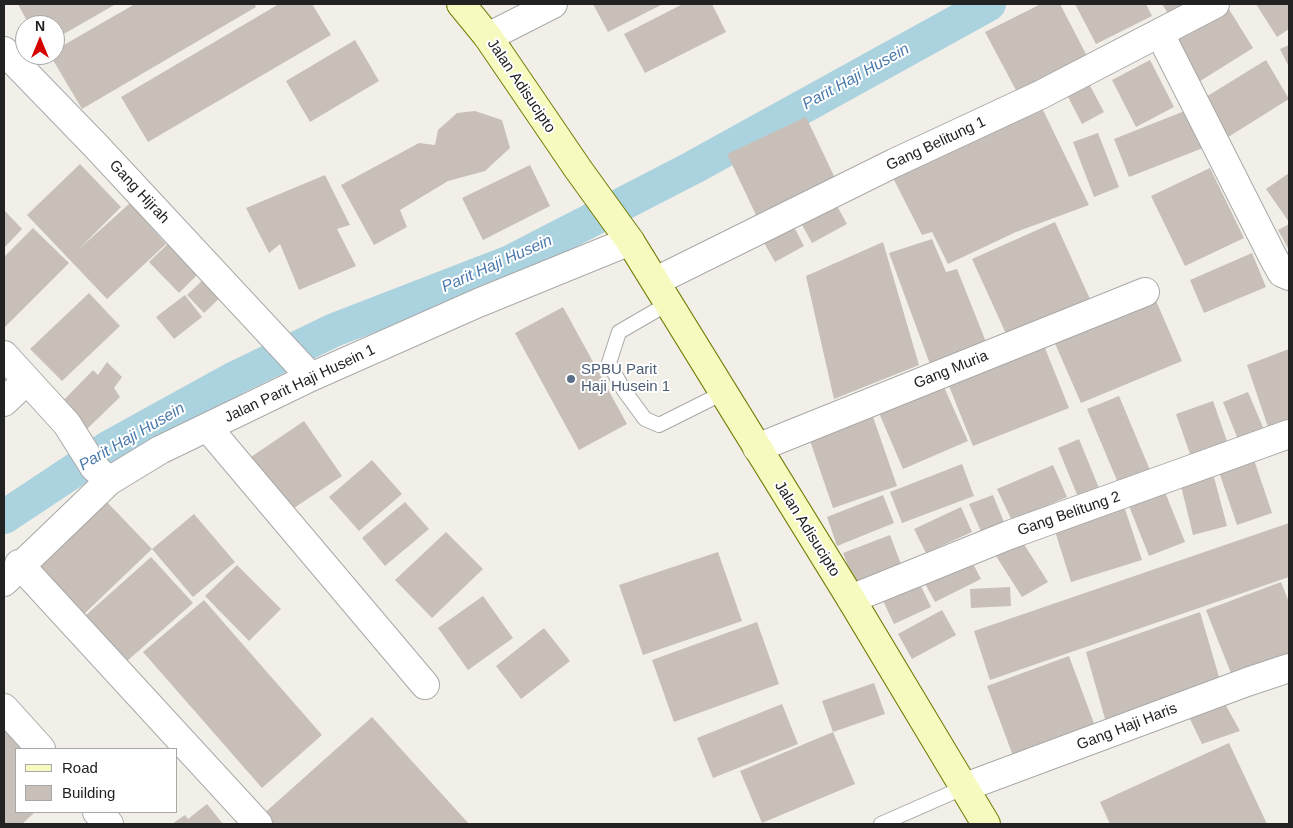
<!DOCTYPE html>
<style>
body{margin:0}
#map{position:relative;width:1293px;height:828px;overflow:hidden;background:#f2efe9;font-family:Arial,sans-serif}
canvas{display:block}
.frame{position:absolute;inset:0;border:5px solid #222;pointer-events:none}
.legend{position:absolute;left:15px;top:748px;width:162px;height:65px;box-sizing:border-box;background:#fff;border:1px solid #a7a7a7;margin:0;padding:6px 9px;list-style:none;font-size:15px;color:#222}
.legend li{display:flex;align-items:center;gap:10px;height:25px}
.legend b{width:25px;border:1px solid #a7a7a7}
.north{position:absolute;left:15px;top:15px;width:50px;height:50px;box-sizing:border-box;background:#fff;border:1px solid #a7a7a7;border-radius:50%;rotate:0deg;font-size:14px;font-weight:700;line-height:20px;text-align:center;color:#222}
.north::after{content:'';display:block;margin:auto;width:18px;height:22px;background:#d40000;clip-path:polygon(50% 0,100% 100%,50% 72%,0 100%)}
</style>
<div id="map">
<canvas width="1293" height="828"></canvas>
<div class="frame"></div>
<ul class="legend">
<li><b style="height:6px;background:#f7fabf"></b>Road</li>
<li><b style="height:14px;background:#c7bfb8"></b>Building</li>
</ul>
<div class="north">N</div>
</div>
<script>
const context = document.querySelector('canvas').getContext('2d');
context.lineJoin = 'round';
function poly(rows) {
  const path = new Path2D();
  for (const r of rows) {
    path.moveTo(r[0], r[1]);
    for (let i = 2; i < r.length; i += 2) path.lineTo(r[i], r[i + 1]);
  }
  return path;
}
function trace(path, color, width, dash) {
  context.strokeStyle = color;
  context.lineWidth = width;
  context.lineCap = dash ? 'butt' : 'round';
  context.setLineDash(dash || []);
  context.stroke(path);
}
function fillPath(path, color) {
  context.fillStyle = color;
  context.fill(path, 'evenodd');
}
function label(font, color, halo, rows, align = 'center') {
  context.font = font + ' Arial,sans-serif';
  context.lineWidth = 4;
  context.setLineDash([]);
  context.textBaseline = 'middle';
  context.strokeStyle = halo;
  context.fillStyle = color;
  for (const [text, x, y, turn = 0] of rows) {
    context.save();
    context.translate(x, y);
    context.rotate((+turn || 0) * Math.PI / 180);
    context.textAlign = isNaN(turn) ? turn : align;
    if (halo) context.strokeText(text, 0, 0);
    context.fillText(text, 0, 0);
    context.restore();
  }
}
trace(poly([
 [4,517,108,448,235,378,334,330,510,262,694,167,989,4]
]), '#aad3df', 34);
fillPath(poly([
 [18,4,116,4,55,39,55,25,29,25],
 [135,4,254,4,256,7,82,109,50,55,55,55,55,50],
 [279,4,312,4,331,35,148,142,121,97],
 [593,4,663,4,608,32],
 [683,4,712,4,726,32,645,73,624,34],
 [1041,4,1060,4,1088,58,1018,94,985,32],
 [1075,4,1146,4,1152,16,1096,44],
 [1162,4,1189,4,1169,15],
 [1256,4,1289,4,1289,29,1277,37],
 [1227,6,1253,48,1197,83,1170,41],
 [355,40,379,81,310,122,286,81],
 [1289,45,1289,67,1280,49],
 [1150,60,1174,107,1136,127,1112,80],
 [1266,60,1289,99,1225,139,1201,100],
 [1088,82,1104,112,1082,124,1066,93],
 [1043,110,1089,205,1016,232,948,264,932,232,922,235,892,176],
 [1187,110,1203,148,1129,177,1114,139],
 [475,111,502,120,510,148,485,171,448,181,400,210,407,227,374,245,341,185,419,143,435,145,438,130,457,113],
 [806,117,835,178,756,215,727,154],
 [1098,133,1119,187,1094,197,1073,142],
 [80,164,121,207,79,249,130,203,166,244,107,299,27,215],
 [530,165,550,206,483,240,462,198],
 [1210,168,1244,238,1185,266,1151,196],
 [1289,173,1289,222,1266,189],
 [325,175,350,225,337,229,356,266,299,290,280,244,269,253,246,208],
 [836,204,847,224,812,243,801,223],
 [4,210,22,229,4,248],
 [1055,222,1090,299,1007,336,972,259],
 [1289,224,1289,250,1278,230],
 [793,225,804,246,775,262,763,241],
 [33,228,69,263,4,328,4,257],
 [173,239,203,269,179,293,149,262],
 [932,239,946,272,957,269,986,342,930,364,889,253],
 [883,242,919,365,834,399,806,276],
 [1252,253,1266,287,1204,313,1190,280],
 [207,276,224,294,204,313,187,295],
 [89,293,120,326,62,381,30,349],
 [185,295,202,317,174,339,156,317],
 [1154,296,1182,361,1081,403,1053,339],
 [563,307,627,424,579,450,515,333],
 [1043,343,1069,408,973,446,947,381],
 [1289,349,1289,419,1268,427,1247,365],
 [107,362,122,377,114,388,120,397,86,430,60,404,93,370,98,375],
 [940,378,968,441,903,469,876,406],
 [1248,392,1265,432,1239,442,1223,402],
 [1119,396,1150,470,1118,483,1087,409],
 [1213,401,1228,444,1191,457,1176,414],
 [872,414,897,486,833,508,808,435],
 [304,421,342,476,285,514,248,459],
 [1079,439,1101,493,1080,502,1058,448],
 [372,460,402,494,359,531,329,497],
 [1254,460,1272,513,1237,525,1219,472],
 [962,464,974,496,902,523,890,492],
 [1053,465,1067,497,1012,521,997,489],
 [1214,477,1227,526,1193,535,1181,486],
 [1165,492,1185,542,1149,556,1129,506],
 [883,495,894,523,837,546,827,517],
 [993,495,1006,527,983,536,969,504],
 [106,501,152,549,194,514,235,562,193,597,152,549,82,616,36,568],
 [405,502,429,529,385,566,362,538],
 [1124,506,1142,560,1071,582,1054,528],
 [961,507,972,532,926,553,914,529],
 [1289,523,1289,577,990,680,974,631],
 [446,532,483,569,432,618,395,580],
 [890,535,901,564,854,582,843,553],
 [1022,541,1048,582,1022,597,996,556],
 [718,552,742,621,643,655,619,585],
 [969,556,981,579,935,602,923,580],
 [151,557,193,603,127,661,86,615],
 [237,565,281,609,249,641,205,596],
 [1281,582,1289,602,1289,660,1234,681,1206,610],
 [920,584,931,607,894,624,883,601],
 [1010,587,1011,606,971,608,970,589],
 [483,596,513,638,468,670,438,628],
 [204,600,322,735,262,788,143,652],
 [942,610,956,635,912,659,898,634],
 [1200,612,1222,687,1107,726,1086,652],
 [757,622,779,684,674,722,652,660],
 [544,628,570,661,521,699,496,666],
 [1069,656,1098,734,1016,764,987,686],
 [874,683,885,714,833,732,822,701],
 [1224,702,1240,731,1202,744,1188,715],
 [782,704,798,744,713,778,697,738],
 [4,715,37,749,16,749,16,812,35,812,22,824,4,824],
 [372,717,469,824,266,824,260,817],
 [833,732,855,784,762,823,740,771],
 [1229,743,1267,824,1110,824,1100,802],
 [207,804,223,824,172,824,185,815,188,819]
]), '#c7bfb8');
const service = poly([
 [669,303,619,332,609,363,623,389,645,419,659,425,723,393],
 [881,824,965,787]
]);
const minor = poly([
 [1160,34,1274,259,1282,273,1289,276],
 [488,37,553,4],
 [4,51,96,146,311,377],
 [656,281,894,163,1040,95,1215,4],
 [4,355,67,424,94,467,109,481],
 [4,402,27,380],
 [208,428,425,685],
 [757,448,1145,292],
 [19,564,258,824],
 [4,582,109,481,160,450,311,377,478,303,630,241],
 [851,599,1009,535,1289,434],
 [4,708,41,749],
 [965,787,1247,682,1289,668],
 [97,812,109,824]
]);
const secondary = poly([
 [461,4,488,37,578,169,630,241,851,599,986,824]
]);
trace(service, '#a9a9a9', 16);
trace(minor, '#a9a9a9', 30);
trace(secondary, '#707d05', 30);
trace(service, '#fff', 14);
trace(minor, '#fff', 28);
trace(secondary, '#f7fabf', 28);
for (const [x, y, r, color] of [
 [571,379,5,"#5c6f8a"]
]) {
  const dot = new Path2D();
  dot.arc(x, y, r, 0, 2 * Math.PI);
  context.fillStyle = color;
  context.fill(dot);
  trace(dot, '#fff', 2);
}
label('15px', '#222', '#fff', [
 ["Jalan Adisucipto",521,86,56],
 ["Gang Belitung 1",936,144,-25],
 ["Gang Hijrah",139,192,47],
 ["Gang Muria",951,370,-22],
 ["Jalan Parit Haji Husein 1",300,384,-25],
 ["Gang Belitung 2",1069,514,-19],
 ["Jalan Adisucipto",807,529,58],
 ["Gang Haji Haris",1127,727,-21]
]);
label('15px', '#4e5e75', '#fff', [
 ["SPBU Parit",581,370],
 ["Haji Husein 1",581,387]
], 'left');
label('italic 16px', '#4a7aab', '#fff', [
 ["Parit Haji Husein",856,77,-29],
 ["Parit Haji Husein",497,264,-24],
 ["Parit Haji Husein",132,437,-30]
]);
</script>
